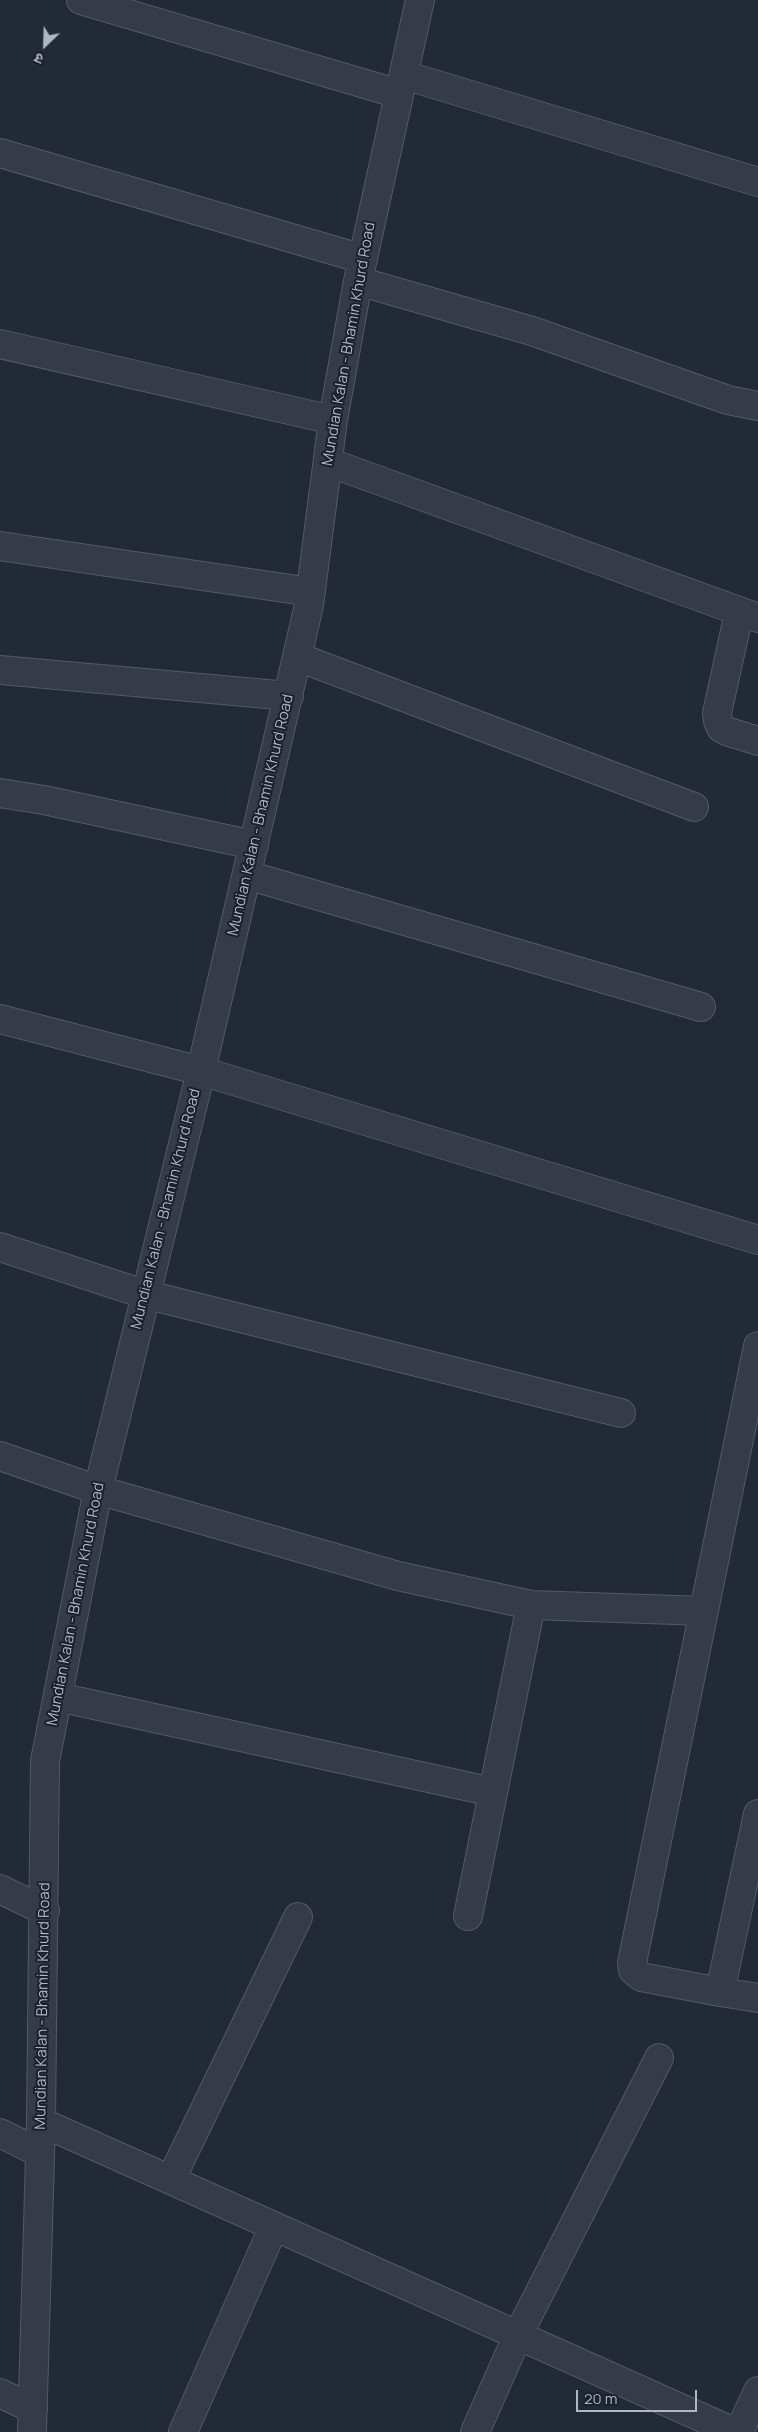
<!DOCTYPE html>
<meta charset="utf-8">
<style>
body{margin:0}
#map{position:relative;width:758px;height:2432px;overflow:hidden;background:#222a36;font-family:Manrope,"Noto Sans Devanagari",sans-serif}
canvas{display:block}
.north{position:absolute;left:20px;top:20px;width:50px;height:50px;-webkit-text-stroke:4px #1b212c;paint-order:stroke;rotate:204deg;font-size:14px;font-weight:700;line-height:20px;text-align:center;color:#b0b7c3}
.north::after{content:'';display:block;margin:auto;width:18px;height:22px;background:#b0b7c3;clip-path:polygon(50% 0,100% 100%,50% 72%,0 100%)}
.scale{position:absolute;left:576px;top:2390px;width:121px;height:22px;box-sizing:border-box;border:2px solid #b0b7c3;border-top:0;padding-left:6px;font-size:15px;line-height:18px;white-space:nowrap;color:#b0b7c3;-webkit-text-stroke:4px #1b212c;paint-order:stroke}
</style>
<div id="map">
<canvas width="758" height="2432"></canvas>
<div class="north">उ</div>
<div class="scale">20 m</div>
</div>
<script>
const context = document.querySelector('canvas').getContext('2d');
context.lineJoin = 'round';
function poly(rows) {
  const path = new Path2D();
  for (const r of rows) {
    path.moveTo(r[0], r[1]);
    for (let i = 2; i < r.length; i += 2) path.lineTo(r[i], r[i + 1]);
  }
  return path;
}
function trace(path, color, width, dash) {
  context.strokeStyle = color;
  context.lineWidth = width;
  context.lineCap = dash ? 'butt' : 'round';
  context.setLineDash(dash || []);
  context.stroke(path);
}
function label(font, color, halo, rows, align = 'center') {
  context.font = font + ' Manrope,sans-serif';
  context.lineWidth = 4;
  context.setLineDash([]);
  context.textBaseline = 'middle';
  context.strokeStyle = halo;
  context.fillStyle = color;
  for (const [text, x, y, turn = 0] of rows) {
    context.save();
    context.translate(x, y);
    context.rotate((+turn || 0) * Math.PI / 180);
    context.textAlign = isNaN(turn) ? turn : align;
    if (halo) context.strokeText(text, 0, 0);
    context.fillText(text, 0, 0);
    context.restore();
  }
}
const minor = poly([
 [81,0,399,94],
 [404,75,758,182],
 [0,153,363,259],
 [358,281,532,331,728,400,758,406],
 [0,344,333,420],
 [328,462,758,618],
 [0,546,311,592],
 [739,613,717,713,718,721,721,728,726,731,758,741],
 [298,657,694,807],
 [0,670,289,696],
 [0,793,44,800,254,845],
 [247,875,701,1007],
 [0,1019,201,1071,758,1240],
 [0,1247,144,1294,621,1413],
 [0,1456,98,1490,398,1576,531,1605,704,1611],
 [58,1697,493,1792],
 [758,1814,720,1992,758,1998],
 [0,1889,45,1911],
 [468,1916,531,1605],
 [720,1992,641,1977,633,1970,632,1963,758,1346],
 [41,2122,734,2432],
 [0,2133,40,2153],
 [171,2179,298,1917],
 [0,2393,33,2409],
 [32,2432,41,2122,45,1761,98,1490,201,1071,309,605,333,420,358,281,420,0],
 [183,2432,274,2226],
 [475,2432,518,2335,659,2058],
 [739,2432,758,2391]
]);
trace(minor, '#535a65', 30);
trace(minor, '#363c47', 28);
label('15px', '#b0b7c3', '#1b212c', [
 ["Mundian Kalan - Bhamin Khurd Road",349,344,-80],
 ["Mundian Kalan - Bhamin Khurd Road",261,815,-77],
 ["Mundian Kalan - Bhamin Khurd Road",166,1209,-76],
 ["Mundian Kalan - Bhamin Khurd Road",76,1604,-79],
 ["Mundian Kalan - Bhamin Khurd Road",43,2006,-89]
]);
</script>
